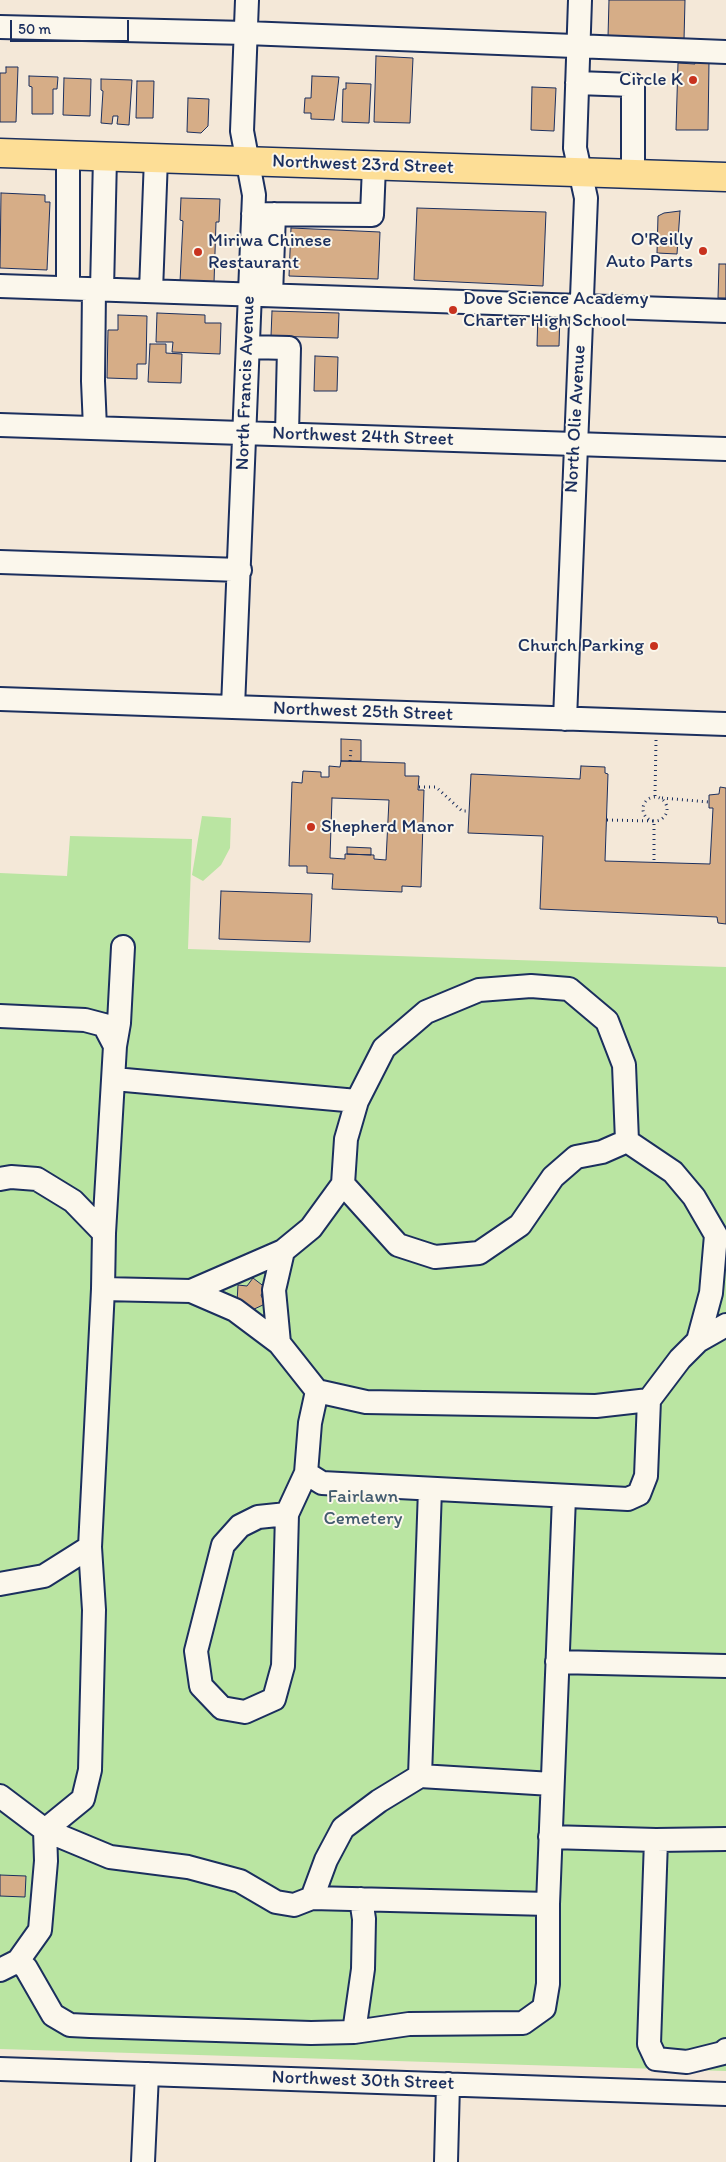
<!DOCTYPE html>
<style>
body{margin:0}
#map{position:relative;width:726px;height:2162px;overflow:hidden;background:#f4e8d8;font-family:Itim,sans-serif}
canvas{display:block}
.scale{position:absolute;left:10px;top:20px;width:119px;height:22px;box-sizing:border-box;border:2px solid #1b2f5e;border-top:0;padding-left:6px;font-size:15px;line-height:18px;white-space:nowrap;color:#1b2f5e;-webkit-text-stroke:4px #fbf7ec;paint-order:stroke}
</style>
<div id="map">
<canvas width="726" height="2162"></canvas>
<div class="scale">50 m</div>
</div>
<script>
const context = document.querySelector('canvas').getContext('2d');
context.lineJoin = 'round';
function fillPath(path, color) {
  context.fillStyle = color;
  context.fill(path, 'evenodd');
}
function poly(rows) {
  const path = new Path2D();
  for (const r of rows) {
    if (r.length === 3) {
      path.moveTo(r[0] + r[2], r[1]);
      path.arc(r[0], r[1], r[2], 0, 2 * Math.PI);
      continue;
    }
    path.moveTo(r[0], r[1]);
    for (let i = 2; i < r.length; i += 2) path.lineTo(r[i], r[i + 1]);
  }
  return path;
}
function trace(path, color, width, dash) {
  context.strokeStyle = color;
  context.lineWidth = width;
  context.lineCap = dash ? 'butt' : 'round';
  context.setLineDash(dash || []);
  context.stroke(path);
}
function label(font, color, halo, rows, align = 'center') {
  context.font = font + ' Itim,sans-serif';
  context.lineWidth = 4;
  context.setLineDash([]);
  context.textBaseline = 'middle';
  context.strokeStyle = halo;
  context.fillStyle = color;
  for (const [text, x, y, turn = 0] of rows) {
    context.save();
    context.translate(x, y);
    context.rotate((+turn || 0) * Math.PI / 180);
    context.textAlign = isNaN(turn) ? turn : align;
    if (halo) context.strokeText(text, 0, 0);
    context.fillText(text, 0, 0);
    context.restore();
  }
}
fillPath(poly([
 [202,816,231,818,230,848,221,865,203,881,192,875],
 [70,836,192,839,188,949,726,967,726,2071,0,2049,0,873,67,876]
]), '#bae5a2');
const building = poly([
 [609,0,685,0,684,40,608,37,609,0],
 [376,56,413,58,410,123,374,122,376,56],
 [695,62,709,62,708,130,676,130,678,63,695,64,695,62],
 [6,67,18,67,16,122,0,122,0,73,6,73,6,67],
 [29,76,58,77,57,89,53,89,53,114,32,114,32,87,29,86,29,76],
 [312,76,339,77,334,120,311,119,311,113,304,113,305,98,311,98,312,76],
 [64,78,91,79,90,116,63,115,64,78],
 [101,79,132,80,129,125,117,124,118,116,113,116,112,124,101,123,103,91,101,90,101,79],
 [137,81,154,81,153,118,136,118,137,81],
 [346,83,371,84,369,123,342,122,343,89,346,89,346,83],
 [532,87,556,88,554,131,531,130,532,87],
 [188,98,209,99,208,126,201,133,187,132,188,98],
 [1,193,45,195,45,202,50,202,47,270,0,268,1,193],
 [181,198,220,199,219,222,216,222,214,283,180,282,183,221,180,220,181,198],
 [417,208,546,212,543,286,414,280,417,208],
 [680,211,677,254,657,253,658,216,664,213,680,211],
 [291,228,380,232,378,279,289,276,291,228],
 [719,264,726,264,726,298,718,298,719,264],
 [272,311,339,313,338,338,271,336,272,311],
 [538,312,560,313,559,346,537,346,538,312],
 [157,313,205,315,205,323,221,323,220,354,172,352,173,342,156,342,157,313],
 [118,315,147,316,146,364,137,364,137,379,107,378,108,330,118,330,118,315],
 [150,344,166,344,166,353,182,354,181,383,148,382,150,344],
 [315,356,338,357,337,391,314,391,315,356],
 [341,739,361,740,361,761,341,761,341,739],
 [341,761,405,763,405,776,419,776,418,790,424,790,421,887,402,886,402,892,332,889,333,874,307,873,307,866,289,866,292,782,302,783,303,771,321,772,321,777,329,777,329,766,340,767,341,761],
 [332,798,389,800,386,860,374,859,374,855,345,854,345,859,330,858,332,798],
 [581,766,605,767,605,773,608,774,605,861,710,864,713,808,709,808,709,795,719,794,720,787,726,788,726,924,718,923,717,917,540,909,543,836,468,833,471,774,580,779,581,766],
 [347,847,371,848,371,855,347,854,347,847],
 [221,891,312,894,310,942,219,939,221,891],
 [253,1278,266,1288,261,1295,265,1304,250,1311,246,1303,237,1302,238,1285,247,1286,253,1278],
 [0,1875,26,1876,25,1897,0,1896,0,1875]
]);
fillPath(building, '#d6ad87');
trace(building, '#1b2f5e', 1);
const minor = poly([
 [0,27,246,33,726,52],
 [577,83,633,85,633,174],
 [253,214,372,215,374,166],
 [0,286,726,311],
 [68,288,68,156],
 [94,289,93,381,95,428],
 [102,290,105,157],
 [151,291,156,158],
 [271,295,274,214],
 [248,347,289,348,287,434],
 [0,425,726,449],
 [0,562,240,570],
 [0,699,726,724],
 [233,707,254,195,242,131,247,0],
 [565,719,586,198,575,148,580,0],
 [0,1016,85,1020,104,1025,115,1046,104,1233,103,1289,90,1547,44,1576,0,1584],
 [115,1046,119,1023,123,947],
 [114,1079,357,1101],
 [0,1179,11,1177,37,1179,73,1201,104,1233],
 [343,1184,398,1245,435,1257,479,1253,520,1225,553,1177,576,1157,602,1152,627,1141],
 [103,1289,191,1291,235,1310,279,1343,317,1391,310,1423,306,1473,322,1483,628,1499,639,1494,646,1476,649,1400],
 [191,1291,283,1251,311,1228,343,1184,346,1139,357,1101,384,1048,426,1012,479,990,531,986,569,989,607,1021,624,1065,627,1141],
 [698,1341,726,1325],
 [279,1343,274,1290,283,1251],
 [317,1391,366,1402,596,1406,649,1400,680,1359,698,1341,711,1293,716,1235,694,1197,673,1172,627,1141],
 [287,1514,258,1517,240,1526,223,1545,196,1651,201,1686,222,1708,245,1712,274,1699,283,1666,287,1514,306,1473],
 [557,1662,726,1666],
 [420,1776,430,1489],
 [0,1796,45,1830,110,1857,188,1867,240,1881,276,1902,294,1905,312,1898,548,1904],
 [550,1837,656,1840,726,1839],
 [656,1840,649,2044,656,2059,687,2062,723,2053,726,2050],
 [312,1898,326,1860,343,1828,379,1801,420,1776,552,1784],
 [18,1961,40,1930,46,1861,45,1830,83,1799,90,1770,94,1610,90,1547],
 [0,1970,18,1961,26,1968,53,2015,70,2025,90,2026,311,2033,354,2032,409,2024,523,2023,544,2008,548,1984,548,1904,564,1497],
 [354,2032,363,1969,364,1919,361,1899],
 [0,2069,726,2094],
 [143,2162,147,2074],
 [446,2162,448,2084]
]);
const major = poly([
 [0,153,726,177]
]);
trace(minor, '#1b2f5e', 26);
trace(major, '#1b2f5e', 31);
trace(poly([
 [350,761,351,748],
 [419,787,436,787,462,811,469,811],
 [655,796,656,740],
 [655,809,12],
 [662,798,709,802],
 [607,820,654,821,654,863]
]), '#1b2f5e', 3, [1, 4]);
trace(minor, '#fbf7ec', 22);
trace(major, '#fdde96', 28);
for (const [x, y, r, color] of [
 [693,80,5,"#c8321e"],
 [703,251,5,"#c8321e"],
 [198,252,5,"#c8321e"],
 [453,310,5,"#c8321e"],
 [654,646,5,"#c8321e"],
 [311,827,5,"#c8321e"]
]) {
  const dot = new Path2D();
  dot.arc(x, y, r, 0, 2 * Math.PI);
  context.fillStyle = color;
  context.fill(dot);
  trace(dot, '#fbf7ec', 2);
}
label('19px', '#1b2f5e', '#fbf7ec', [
 ["Circle K",683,80],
 ["O'Reilly",693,240],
 ["Auto Parts",693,262],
 ["Miriwa Chinese",208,241,"left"],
 ["Restaurant",208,263,"left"],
 ["Dove Science Academy",463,299,"left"],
 ["Charter High School",463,321,"left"],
 ["Church Parking",644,646],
 ["Shepherd Manor",321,827,"left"]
], 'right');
label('19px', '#1b2f5e', '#fbf7ec', [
 ["Northwest 23rd Street",363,165,2],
 ["North Francis Avenue",246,383,-88],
 ["North Olie Avenue",576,419,-87],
 ["Northwest 24th Street",363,437,2],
 ["Northwest 25th Street",363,712,2],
 ["Northwest 30th Street",363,2081,2]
]);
label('19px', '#435c6f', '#fbf7ec', [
 ["Fairlawn",363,1497],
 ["Cemetery",363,1519]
]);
</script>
